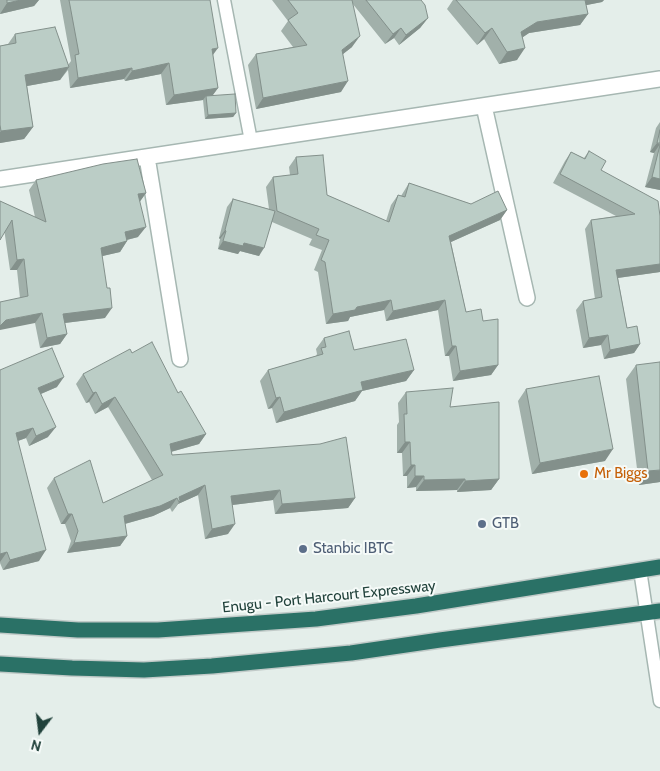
<!DOCTYPE html>
<style>
body{margin:0}
#map{position:relative;width:660px;height:771px;overflow:hidden;background:#e4eeea;font-family:Cabin,sans-serif}
canvas{display:block}
.north{position:absolute;left:15px;top:706px;width:50px;height:50px;-webkit-text-stroke:4px #f5faf8;paint-order:stroke;rotate:195deg;font-size:14px;font-weight:700;line-height:20px;text-align:center;color:#21423b}
.north::after{content:'';display:block;margin:auto;width:18px;height:22px;background:#21423b;clip-path:polygon(50% 0,100% 100%,50% 72%,0 100%)}
</style>
<div id="map">
<canvas width="660" height="771"></canvas>
<div class="north">N</div>
</div>
<script>
const context = document.querySelector('canvas').getContext('2d');
context.lineJoin = 'round';
function poly(rows) {
  const path = new Path2D();
  for (const r of rows) {
    path.moveTo(r[0], r[1]);
    for (let i = 2; i < r.length; i += 2) path.lineTo(r[i], r[i + 1]);
  }
  return path;
}
function trace(path, color, width, dash) {
  context.strokeStyle = color;
  context.lineWidth = width;
  context.lineCap = dash ? 'butt' : 'round';
  context.setLineDash(dash || []);
  context.stroke(path);
}
function fillPath(path, color) {
  context.fillStyle = color;
  context.fill(path, 'evenodd');
}
function label(font, color, halo, rows, align = 'center') {
  context.font = font + ' Cabin,sans-serif';
  context.lineWidth = 4;
  context.setLineDash([]);
  context.textBaseline = 'middle';
  context.strokeStyle = halo;
  context.fillStyle = color;
  for (const [text, x, y, turn = 0] of rows) {
    context.save();
    context.translate(x, y);
    context.rotate((+turn || 0) * Math.PI / 180);
    context.textAlign = isNaN(turn) ? turn : align;
    if (halo) context.strokeText(text, 0, 0);
    context.fillText(text, 0, 0);
    context.restore();
  }
}
const lane = poly([
 [224,0,251,141],
 [640,570,660,701]
]);
const street = poly([
 [484,106,527,298],
 [147,157,180,359],
 [0,179,660,79]
]);
const highway = poly([
 [0,625,78,630,158,630,316,619,416,606,660,567],
 [0,664,72,668,144,670,212,666,351,653,440,640,660,611]
]);
trace(lane, '#a6b7b2', 15);
trace(street, '#a6b7b2', 18);
trace(highway, '#c1cac8', 18);
trace(lane, '#fff', 12);
trace(street, '#fff', 15);
trace(highway, '#2a7166', 15);
fillPath(poly([
 [0,0,39,0,34,6,0,14],
 [60,0,210,0,212,56,218,88,212,96,236,113,233,117,205,119,203,100,166,105,161,74,125,81,124,79,70,88,68,70,60,80,27,86,33,127,24,139,0,143,0,46,8,44,15,34,68,65,71,61],
 [272,0,421,0,428,18,420,28,399,45,394,38,385,44,352,3,352,47,343,54,341,92,256,109,248,65,256,54,293,47,281,31,288,21],
 [453,0,604,0,602,2,586,5,588,14,580,25,529,33,523,37,517,60,499,64,484,39,477,45,447,9],
 [660,122,660,190,645,187,654,153,650,152,656,128],
 [589,151,601,170,660,216,660,272,618,278,627,328,640,344,634,353,604,359,601,345,583,348,576,310,583,301,595,299,585,229,591,220,616,216,553,183,565,161,571,152,584,158],
 [296,157,327,195,386,221,391,205,398,195,401,196,409,183,471,204,507,210,500,220,451,242,466,312,483,321,498,365,491,375,453,381,449,356,445,356,438,310,386,321,384,310,350,317,348,321,326,324,318,272,314,270,322,250,309,245,312,239,272,222,259,256,240,251,238,254,218,249,220,239,219,238,227,207,233,199,269,209,266,187,273,177,290,175,289,167],
 [36,180,146,193,139,202,138,237,127,240,127,241,120,252,102,256,105,318,65,323,67,334,60,344,40,348,35,323,20,298,17,270,10,270,0,201,35,217,29,190],
 [324,338,354,350,414,370,406,381,362,391,355,401,276,423,272,408,268,409,260,381,268,370,316,356,317,354,316,349],
 [132,353,178,393,206,434,199,444,171,452,172,455,355,498,348,508,275,514,273,500,232,505,228,534,205,539,198,495,178,504,173,511,172,512,170,508,153,516,125,524,127,536,120,546,67,553,71,541,65,524,61,524,47,488,54,478,103,503,152,480,108,407,95,414,89,402,86,403,76,384,83,374],
 [636,365,660,482,639,485,626,379],
 [0,370,57,387,41,394,48,437,29,446,26,438,18,441,39,561,3,570,0,563],
 [526,389,605,461,532,474,518,401],
 [406,392,450,407,499,479,491,490,457,492,457,490,416,491,416,487,407,488,407,476,403,476,402,453,397,453,397,425,399,422,398,403]
]), '#a1b0aa');
fillPath(poly([
 [21,0,39,0,34,6,0,14,7,3],
 [581,0,604,0,602,2,577,7],
 [588,14,580,25,529,33,514,43,521,32,537,22],
 [428,18,420,28,399,45,406,35],
 [401,28,394,38,385,44,393,34],
 [492,28,484,39,477,45,485,33],
 [360,36,352,47,334,61,342,50],
 [218,48,210,59,212,49],
 [525,48,517,60,499,64,507,52],
 [169,63,161,74,125,81,132,71],
 [69,67,60,80,16,88,25,75],
 [132,68,124,79,70,88,78,78],
 [348,81,341,92,256,109,263,98],
 [218,88,210,99,206,96,203,100,166,105,174,95],
 [236,113,233,117,205,119,208,115],
 [33,127,24,139,0,143,0,132,1,131],
 [657,143,660,144,654,153,650,152],
 [652,177,660,179,660,190,645,187],
 [146,193,139,203,138,194],
 [507,210,500,220,442,246,449,236],
 [146,227,138,237,118,242,125,232],
 [225,230,226,231,220,239,219,238],
 [127,241,120,252,94,258,101,248],
 [223,241,244,243,264,248,259,256,240,251,238,254,218,249],
 [24,259,17,270,10,270,17,260],
 [660,264,660,272,610,279,616,270],
 [391,300,384,310,350,317,348,321,326,324,333,314,357,307],
 [445,300,438,310,386,321,393,311],
 [112,308,105,318,56,324,63,314],
 [42,313,35,323,0,330,0,326,6,320],
 [67,334,60,344,40,348,47,338],
 [608,335,601,345,583,348,589,338],
 [640,344,634,353,604,359,610,350],
 [452,346,456,346,449,356,445,356],
 [498,365,491,375,453,381,460,371],
 [414,370,406,381,362,391,355,401,276,423,284,412,361,382],
 [64,377,57,387,31,398,38,388],
 [96,392,89,402,86,403,93,393],
 [115,397,108,407,95,414,102,404],
 [280,397,272,408,268,409,276,398],
 [56,427,48,437,29,446,36,436],
 [33,428,26,438,9,444,16,433],
 [206,434,199,444,163,454,170,444],
 [405,442,410,442,402,453,397,453],
 [613,449,605,461,532,474,540,463],
 [411,465,415,465,407,476,403,476],
 [660,470,660,482,639,485,648,471],
 [415,476,424,476,416,487,407,488],
 [465,479,457,490,416,491,424,480],
 [499,479,491,490,457,492,465,481],
 [205,485,198,495,178,504,172,512,179,502,179,497],
 [280,490,273,500,224,506,231,496],
 [177,498,170,508,153,516,117,526,124,516],
 [355,498,348,508,275,514,282,504],
 [68,514,72,514,65,524,61,524],
 [235,524,228,534,205,539,212,529],
 [127,536,120,546,67,553,74,543],
 [46,550,39,561,3,570,10,560],
 [7,552,0,562,0,554]
]), '#83908b');
const building = poly([
 [7,0,21,0,7,3,7,0],
 [69,0,210,0,218,48,212,49,218,88,174,95,169,63,132,71,132,68,78,78,75,55,79,54,69,0],
 [288,0,352,0,360,36,342,50,348,81,263,98,256,54,307,45,288,20,298,13,288,0],
 [366,0,421,0,425,5,428,18,406,35,401,28,393,34,366,0],
 [456,0,585,0,588,14,537,22,521,32,525,48,507,52,492,28,485,33,456,0],
 [55,27,69,67,25,75,33,127,1,131,0,125,0,46,16,43,15,34,55,27],
 [235,94,236,113,208,115,206,96,235,94],
 [660,130,660,143,657,143,660,130],
 [660,145,660,179,652,177,660,145],
 [589,151,606,161,601,170,658,201,660,216,660,264,616,270,627,328,637,326,640,344,610,350,608,335,589,338,583,301,602,297,591,220,635,214,560,174,571,152,585,159,589,151],
 [323,155,327,195,389,222,398,195,405,197,409,183,471,204,498,191,507,210,449,236,466,312,481,309,483,321,498,319,498,365,460,371,456,346,452,346,445,300,393,311,391,300,357,307,355,310,333,314,325,262,321,260,329,240,316,235,319,229,277,211,273,177,298,174,296,157,323,155],
 [137,159,146,193,138,194,146,227,125,232,127,241,101,248,107,288,110,288,112,308,63,314,67,334,47,338,42,313,6,320,0,326,0,302,28,296,24,259,17,260,12,220,0,240,0,201,46,222,36,180,103,164,137,159],
 [233,199,275,211,264,248,244,243,243,246,223,241,226,231,225,230,233,199],
 [349,331,354,350,406,339,414,370,361,382,363,390,284,412,280,397,276,398,268,370,323,354,321,348,326,347,324,338,349,331],
 [152,342,178,393,181,391,206,434,170,444,172,455,320,444,346,437,355,498,282,504,280,490,231,496,235,524,212,529,205,485,179,497,180,501,179,502,177,498,160,506,124,516,127,536,74,543,78,531,72,514,68,514,54,478,90,460,103,503,163,475,115,397,102,404,96,392,93,393,83,374,130,349,132,353,152,342],
 [52,348,64,377,38,388,56,427,36,436,33,428,16,433,46,550,10,560,7,552,0,554,0,370,52,348],
 [660,362,660,470,648,471,636,365,660,362],
 [599,376,613,449,540,463,526,389,599,376],
 [453,388,450,407,499,402,499,479,465,481,465,479,424,480,424,476,415,476,415,465,411,465,410,442,405,442,404,414,407,414,406,392,453,388]
]);
fillPath(building, '#bbcdc6');
trace(building, '#83908b', 1);
for (const [x, y, r, color] of [
 [584,474,5,"#e8710a"],
 [482,524,5,"#5c6f8a"],
 [303,549,5,"#5c6f8a"]
]) {
  const dot = new Path2D();
  dot.arc(x, y, r, 0, 2 * Math.PI);
  context.fillStyle = color;
  context.fill(dot);
  trace(dot, '#f5faf8', 2);
}
label('15px', '#c56008', '#f5faf8', [
 ["Mr Biggs",594,474]
], 'left');
label('15px', '#4e5e75', '#f5faf8', [
 ["GTB",492,524],
 ["Stanbic IBTC",313,549]
], 'left');
label('15px', '#21423b', '#f5faf8', [
 ["Enugu - Port Harcourt Expressway",329,597,-6]
]);
</script>
